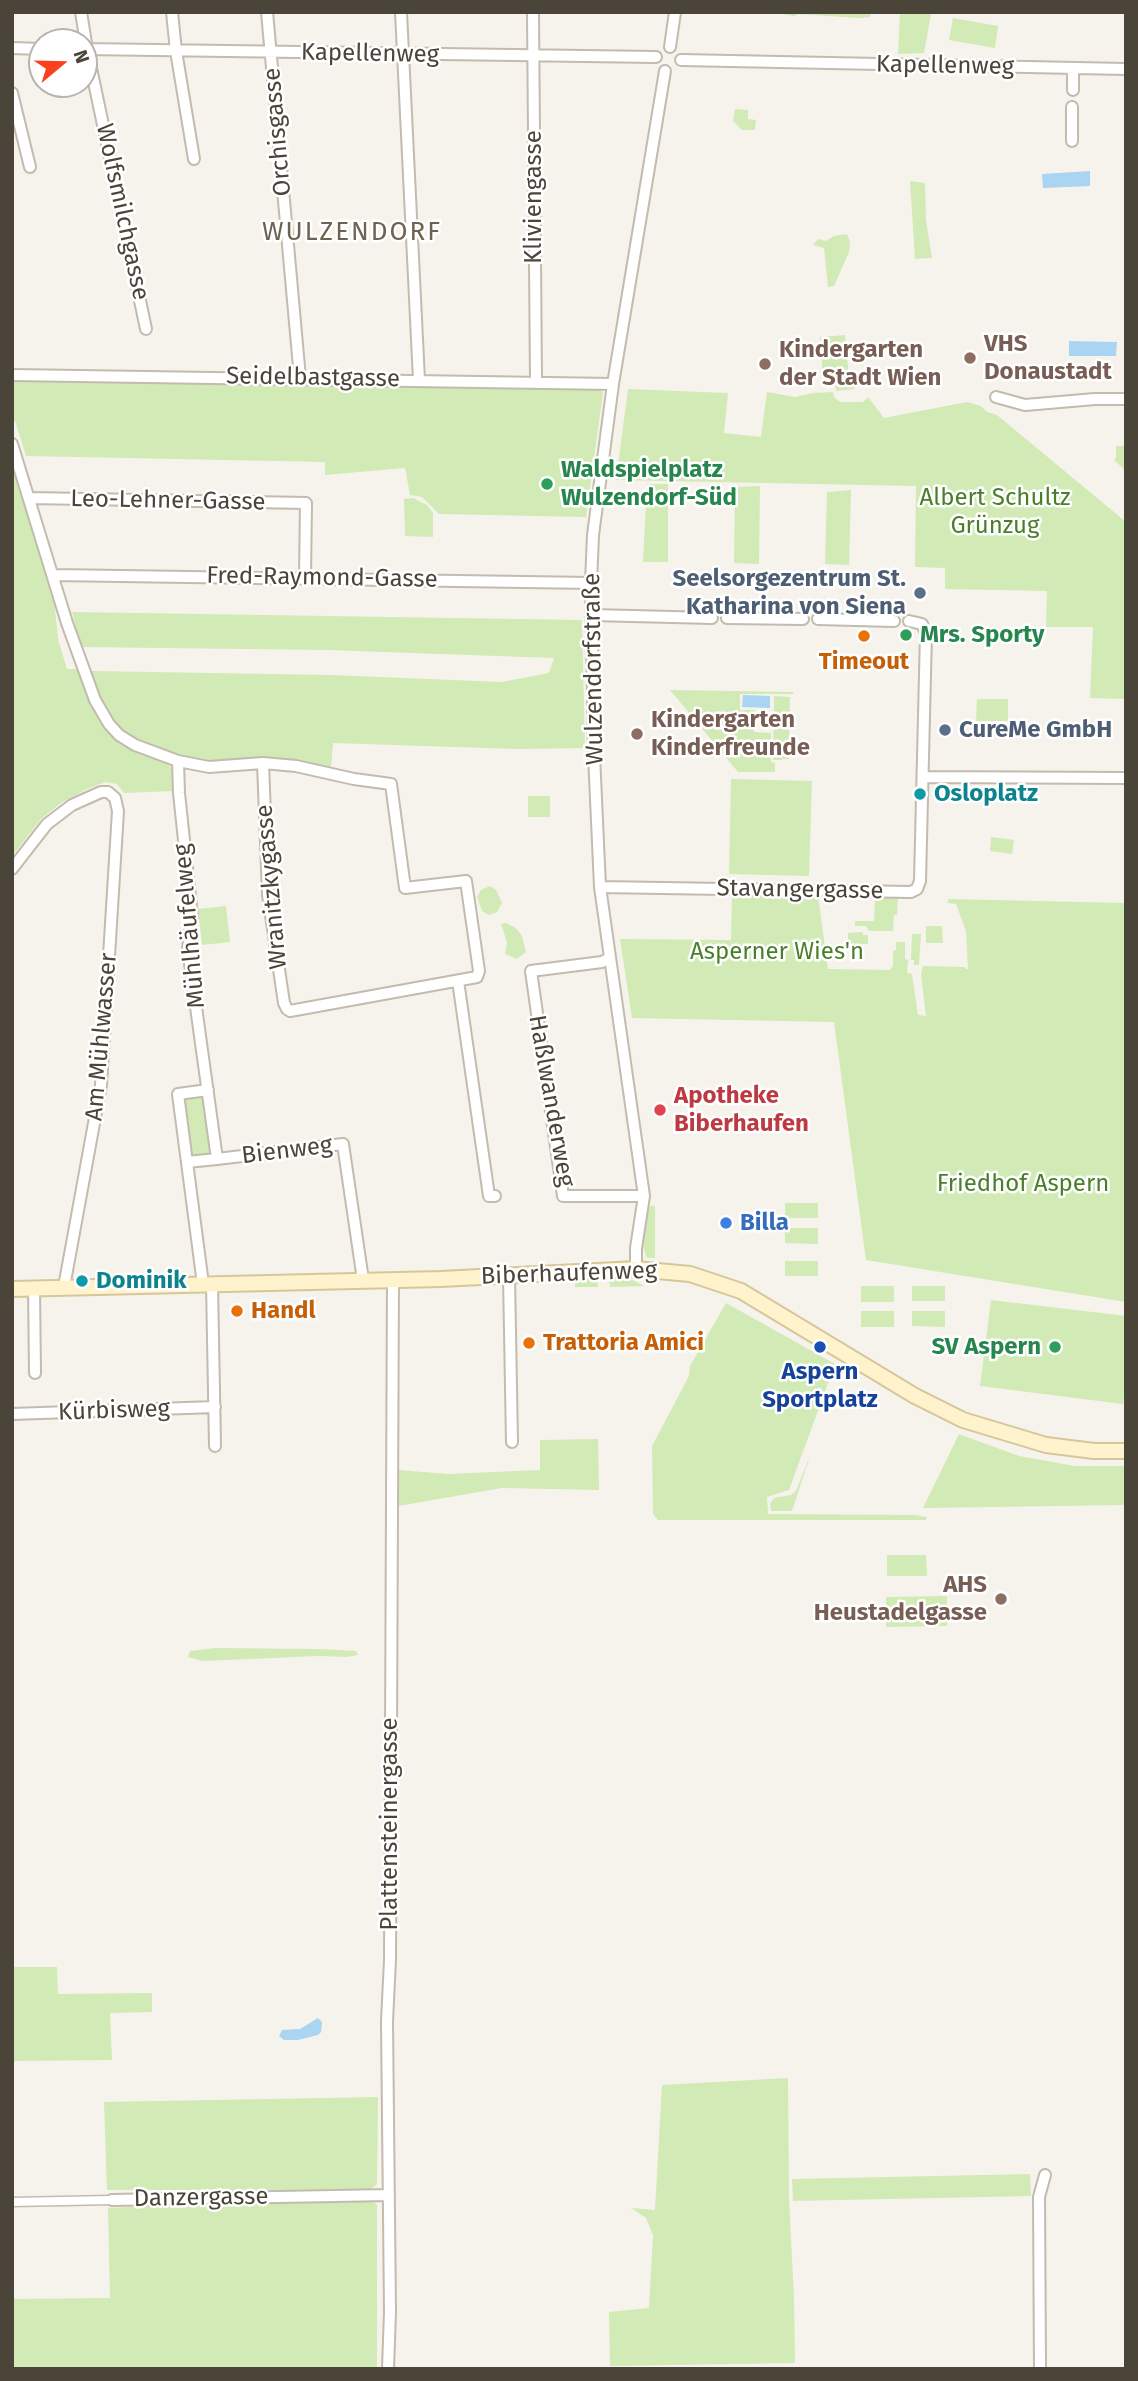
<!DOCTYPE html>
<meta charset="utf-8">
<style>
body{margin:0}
#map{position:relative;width:1138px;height:2381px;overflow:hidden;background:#f6f3ec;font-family:"Fira Sans",sans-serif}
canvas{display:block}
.frame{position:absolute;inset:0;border:14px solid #4b4439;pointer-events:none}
.north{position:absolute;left:28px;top:28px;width:70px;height:70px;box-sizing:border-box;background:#fff;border:2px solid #b7b4b0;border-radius:50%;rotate:71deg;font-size:19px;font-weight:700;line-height:28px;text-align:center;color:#4b4439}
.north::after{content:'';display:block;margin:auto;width:24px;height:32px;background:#fc3f1d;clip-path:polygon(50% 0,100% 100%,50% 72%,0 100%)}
</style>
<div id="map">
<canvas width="1138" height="2381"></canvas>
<div class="frame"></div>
<div class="north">N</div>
</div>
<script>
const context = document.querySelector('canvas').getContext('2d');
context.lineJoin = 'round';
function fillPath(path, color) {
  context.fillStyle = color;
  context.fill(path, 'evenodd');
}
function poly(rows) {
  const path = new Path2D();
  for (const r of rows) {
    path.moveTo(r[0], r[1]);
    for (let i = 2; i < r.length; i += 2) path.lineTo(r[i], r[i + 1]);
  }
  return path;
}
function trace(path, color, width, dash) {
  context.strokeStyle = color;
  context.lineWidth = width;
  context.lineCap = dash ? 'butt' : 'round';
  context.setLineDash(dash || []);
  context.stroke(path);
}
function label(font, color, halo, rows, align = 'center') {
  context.font = font + ' "Fira Sans",sans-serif';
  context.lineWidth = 5;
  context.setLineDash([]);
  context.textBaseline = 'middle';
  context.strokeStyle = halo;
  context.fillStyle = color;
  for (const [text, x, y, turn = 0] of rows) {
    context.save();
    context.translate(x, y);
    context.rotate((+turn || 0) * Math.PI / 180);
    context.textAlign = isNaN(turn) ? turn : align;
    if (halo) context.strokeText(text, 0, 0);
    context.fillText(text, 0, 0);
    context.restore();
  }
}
fillPath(poly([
 [770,12,871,12,870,17,859,18,798,14,794,16],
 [900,12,931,14,924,53,898,54],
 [953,18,998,26,995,48,949,40],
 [735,109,748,110,748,119,756,120,755,130,742,130,733,121],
 [910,181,925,183,926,220,932,258,915,259],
 [847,234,850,242,849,252,834,286,828,287,824,248,813,245,818,239,826,241,834,236],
 [845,335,849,377,853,378,854,389,836,391,834,379,823,379,820,337],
 [12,381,599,388,603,393,586,517,439,514,422,497,410,495,405,468,325,475,325,462,26,456,15,421,12,420],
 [628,389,728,393,724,433,761,437,767,392,795,397,813,393,833,392,834,397,840,402,863,402,868,397,884,418,967,402,981,406,987,412,997,415,1126,522,1126,699,1090,698,1093,627,1046,627,1047,591,945,589,945,568,915,567,916,486,616,480],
 [1116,446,1126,446,1126,471,1114,460,1116,458],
 [12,463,46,563,54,599,58,639,67,669,77,669,92,702,135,749,170,762,174,791,124,793,117,784,105,782,85,790,61,803,42,818,12,856],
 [647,484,668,484,668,562,643,562],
 [760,486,759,564,734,563,735,487],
 [851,490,849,565,825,564,827,492],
 [413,498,427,505,433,513,433,537,405,536,404,499],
 [72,612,582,620,585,748,517,749,333,743,331,769,275,758,204,762,154,749,121,732,105,711,92,680,92,671,330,675,502,682,549,673,554,658,328,650,81,647],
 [670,690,793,692,793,694,740,694,740,710,755,710,754,732,771,733,771,762,775,763,775,772,738,772],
 [774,696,790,697,789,759,782,759,782,760,773,760],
 [977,699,1008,699,1008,721,976,721],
 [731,779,812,781,809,876,729,874],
 [528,796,550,796,550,817,528,817],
 [991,837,1014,840,1012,854,990,851],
 [490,886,496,890,502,903,497,912,489,915,482,911,477,897,481,890],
 [732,895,818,896,828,969,890,970,893,966,893,951,896,950,896,942,905,942,905,959,908,960,907,973,912,974,918,1015,926,1016,921,974,923,966,965,967,966,969,968,969,966,931,956,904,948,903,948,899,1126,903,1126,1302,866,1260,834,1022,632,1018,620,939,731,940],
 [875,898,898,898,897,915,894,915,893,931,869,931,866,926,855,926,855,921,874,921],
 [226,906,230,942,202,945,198,909],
 [506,923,516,928,522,936,526,952,517,959,505,954,507,942,501,924],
 [926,926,942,926,943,943,926,943],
 [863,932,863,935,868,935,868,944,848,944,848,933],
 [912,934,921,934,919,965,914,965,914,960,911,960],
 [200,1095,204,1097,213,1150,208,1155,195,1157,190,1152,183,1103,187,1097],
 [785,1203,818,1203,818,1218,785,1218],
 [650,1206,655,1206,655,1258,647,1258,642,1244,647,1210],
 [785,1228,818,1228,818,1244,785,1243],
 [785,1261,818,1261,818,1276,785,1276],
 [608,1277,628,1278,645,1286,610,1287],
 [575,1278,597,1278,598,1287,575,1287],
 [861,1286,894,1286,894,1302,861,1302],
 [912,1286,945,1286,945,1301,912,1301],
 [991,1300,1126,1316,1126,1378,1123,1404,980,1386],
 [726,1303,835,1364,789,1490,767,1497,768,1514,916,1515,927,1517,926,1520,658,1520,653,1514,652,1446,689,1376,690,1366],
 [861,1311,894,1311,894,1327,861,1327],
 [912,1311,945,1311,945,1327,912,1326],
 [959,1434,1019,1456,1075,1466,1126,1466,1126,1505,923,1508],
 [598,1439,599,1490,502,1488,398,1506,398,1470,449,1474,540,1470,540,1440],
 [811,1453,792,1511,771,1511,770,1504,774,1498,791,1495,796,1491],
 [887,1555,926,1555,927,1576,887,1576],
 [947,1596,947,1626,886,1627,886,1597],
 [216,1648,319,1649,356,1651,358,1655,346,1657,319,1656,203,1661,188,1657,190,1651],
 [12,1967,57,1967,58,1994,152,1993,152,2012,110,2013,112,2060,12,2061],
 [788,2078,789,2199,794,2298,795,2363,610,2366,609,2312,649,2308,653,2235,646,2218,631,2208,655,2210,662,2085],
 [378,2097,377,2184,370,2190,107,2190,104,2102],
 [1030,2174,1031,2196,793,2201,792,2179],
 [370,2199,377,2205,377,2369,12,2369,12,2299,110,2298,108,2208,133,2207,136,2204]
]), '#d2eab5');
fillPath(poly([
 [1090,171,1090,186,1043,188,1042,174],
 [1069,341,1117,342,1116,356,1069,356],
 [743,695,770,696,770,708,742,707],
 [318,2018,322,2022,321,2032,318,2035,298,2040,284,2040,279,2036,282,2030,300,2029]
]), '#a9d4f2');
const pedestrian = poly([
 [12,2202,112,2200]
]);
const minor = poly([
 [81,12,87,49,146,329],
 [172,12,176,51,194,159],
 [267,12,300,378],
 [401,12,419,380],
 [533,12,536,382],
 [670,47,675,12],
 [12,48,42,49],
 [84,49,656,57],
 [681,60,1126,69],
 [1073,90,1073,68],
 [12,93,30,167],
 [1072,141,1072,107],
 [12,375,613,384],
 [996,397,1025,405,1095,399,1126,399],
 [12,444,67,623,95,700,109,724,119,735,135,745,178,761,209,767,263,763,296,766,354,779,391,784,405,888,466,881,479,971,477,977,290,1011,287,1009,284,1003,268,895,263,763],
 [30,498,306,503,305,578],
 [54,575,591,583],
 [592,615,712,618],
 [727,618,803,619],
 [818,619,894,621],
 [178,761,179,793,192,916,188,949,217,1159,187,1162],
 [923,777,1126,778],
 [12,869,47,824,72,805,101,792,108,792,115,798,118,811,101,1085,64,1287],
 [600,887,911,892,917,889,920,881,926,633,922,624,909,621],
 [609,958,602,962,531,971,563,1196,644,1196],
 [458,981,489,1196,495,1196],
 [217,1159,343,1144,363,1280],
 [636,1269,636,1248,644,1196,600,887,594,755,591,583,593,535,613,384,665,71],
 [509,1276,512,1442],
 [203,1284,178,1094,208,1090],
 [212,1284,215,1446],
 [34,1288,35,1373],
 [12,1414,215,1407],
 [112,2200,389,2195],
 [388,2369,390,2312,387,2021,390,1960,393,1279],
 [1040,2369,1039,2197,1045,2175]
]);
const secondary = poly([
 [12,1289,441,1279,636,1269,690,1274,741,1291,915,1396,963,1420,1046,1445,1094,1451,1126,1451]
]);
trace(pedestrian, '#c2bbae', 11);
trace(minor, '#c2bbae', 14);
trace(secondary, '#d6c79b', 18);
trace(pedestrian, '#fff', 8);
trace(minor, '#fff', 10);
trace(secondary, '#fff3cd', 14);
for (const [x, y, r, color] of [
 [970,358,7,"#8d6e63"],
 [765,364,7,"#8d6e63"],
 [547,484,7,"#2e9e5b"],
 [920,593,7,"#5c6f8a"],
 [906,635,7,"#2e9e5b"],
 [864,636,7,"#e8710a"],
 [945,730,7,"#5c6f8a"],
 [637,734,7,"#8d6e63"],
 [920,794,7,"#0f9aa8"],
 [660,1110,7,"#e0444e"],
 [726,1223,7,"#3f7fe0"],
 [82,1281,7,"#0f9aa8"],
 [237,1311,7,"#e8710a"],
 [529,1343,7,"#e8710a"],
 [820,1347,7,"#1a4fb4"],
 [1055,1347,7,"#2e9e5b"],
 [1001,1599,7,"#8d6e63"]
]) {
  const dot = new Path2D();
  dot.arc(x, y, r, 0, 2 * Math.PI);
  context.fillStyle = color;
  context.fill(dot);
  trace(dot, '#fff', 2.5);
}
label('24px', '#4b4439', '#fff', [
 ["Kapellenweg",370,54,1],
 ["Kapellenweg",945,66,1],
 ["Orchisgasse",278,132,-95],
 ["Kliviengasse",534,197,-90],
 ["Wolfsmilchgasse",122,212,78],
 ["Seidelbastgasse",313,378,1],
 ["Leo-Lehner-Gasse",168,501,1],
 ["Fred-Raymond-Gasse",322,578,1],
 ["Wulzendorfstraße",594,669,-91],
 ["Wranitzkygasse",272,887,-95],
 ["Stavangergasse",800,890,1],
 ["Mühlhäufelweg",190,926,-95],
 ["Am Mühlwasser",102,1037,-85],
 ["Haßlwanderweg",551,1101,80],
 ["Bienweg",287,1151,-7],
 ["Biberhaufenweg",569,1274,-2],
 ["Kürbisweg",114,1411,-2],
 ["Plattensteinergasse",390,1824,-90],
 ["Danzergasse",201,2198,-1]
]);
label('bold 24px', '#785e54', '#fff', [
 ["VHS",984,344],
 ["Donaustadt",984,372],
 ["Kindergarten",779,350],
 ["der Stadt Wien",779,378],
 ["Kindergarten",651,720],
 ["Kinderfreunde",651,748],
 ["AHS",987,1585,"right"],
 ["Heustadelgasse",987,1613,"right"]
], 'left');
label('bold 24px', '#27864d', '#fff', [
 ["Waldspielplatz",561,470],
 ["Wulzendorf-Süd",561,498],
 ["Mrs. Sporty",920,635],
 ["SV Aspern",1041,1347,"right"]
], 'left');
label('24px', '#4a7f2a', '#fff', [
 ["Albert Schultz",995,498],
 ["Grünzug",995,526],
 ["Asperner Wies'n",777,952],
 ["Friedhof Aspern",1023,1184]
]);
label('bold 24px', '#4e5e75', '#fff', [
 ["Seelsorgezentrum St.",906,579],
 ["Katharina von Siena",906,607],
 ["CureMe GmbH",959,730,"left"]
], 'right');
label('bold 24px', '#c56008', '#fff', [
 ["Timeout",864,662,"center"],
 ["Handl",251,1311],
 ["Trattoria Amici",543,1343]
], 'left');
label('bold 24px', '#0d838f', '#fff', [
 ["Osloplatz",934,794],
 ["Dominik",96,1281]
], 'left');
label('bold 24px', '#be3a42', '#fff', [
 ["Apotheke",674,1096],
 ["Biberhaufen",674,1124]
], 'left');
label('bold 24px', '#366cbe', '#fff', [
 ["Billa",740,1223]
], 'left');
label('bold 24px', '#164399', '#fff', [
 ["Aspern",820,1372],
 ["Sportplatz",820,1400]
]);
context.letterSpacing = '2px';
label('26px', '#6e6250', '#fff', [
 ["WULZENDORF",352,233]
]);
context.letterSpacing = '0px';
</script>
